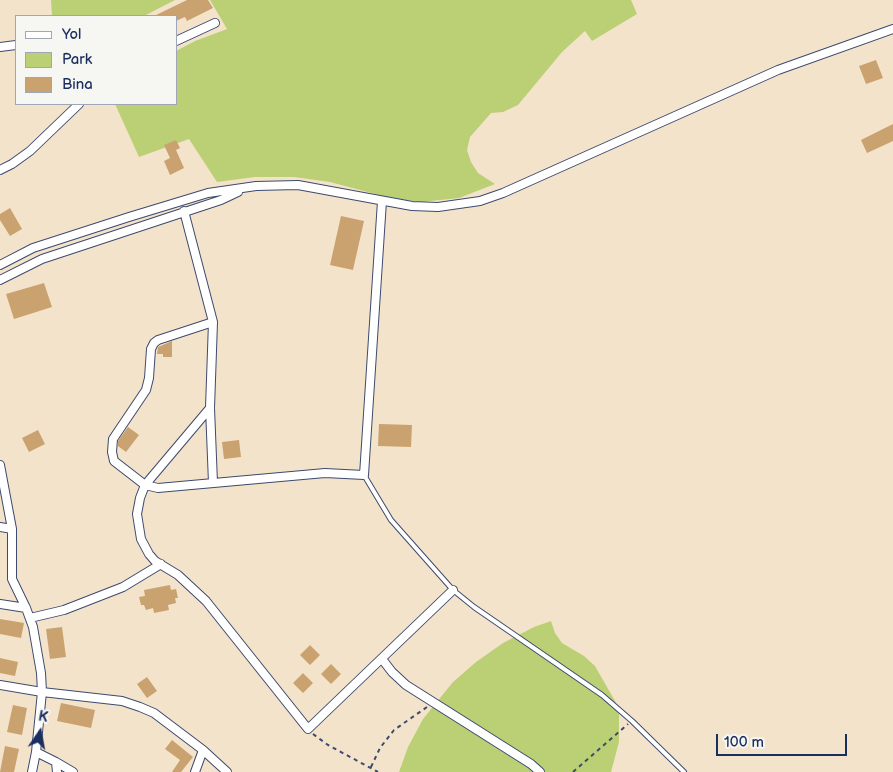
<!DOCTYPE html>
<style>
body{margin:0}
#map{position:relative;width:893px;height:772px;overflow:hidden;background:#f4e3cb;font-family:"Balsamiq Sans",sans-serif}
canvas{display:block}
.legend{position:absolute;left:15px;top:15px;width:162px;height:90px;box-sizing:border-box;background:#f6f6f2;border:1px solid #9ea6b7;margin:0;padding:6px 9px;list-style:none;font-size:15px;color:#1b2f5e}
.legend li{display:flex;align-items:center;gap:10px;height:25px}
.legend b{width:25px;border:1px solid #9ea6b7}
.north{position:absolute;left:15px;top:707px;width:50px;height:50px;-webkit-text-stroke:4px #f6f6f2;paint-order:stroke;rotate:12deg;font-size:14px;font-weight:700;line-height:20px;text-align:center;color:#1b2f5e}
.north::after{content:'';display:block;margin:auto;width:18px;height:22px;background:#1b2f5e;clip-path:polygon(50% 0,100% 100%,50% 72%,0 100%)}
.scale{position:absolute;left:716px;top:734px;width:131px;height:22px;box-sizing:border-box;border:2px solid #1b2f5e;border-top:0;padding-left:6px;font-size:15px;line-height:18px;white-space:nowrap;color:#1b2f5e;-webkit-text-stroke:4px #f6f6f2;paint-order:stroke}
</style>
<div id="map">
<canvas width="893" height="772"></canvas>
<ul class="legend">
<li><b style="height:6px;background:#fff"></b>Yol</li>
<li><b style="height:14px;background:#bbd074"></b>Park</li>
<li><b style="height:14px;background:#c9a26f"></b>Bina</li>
</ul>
<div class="north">K</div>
<div class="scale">100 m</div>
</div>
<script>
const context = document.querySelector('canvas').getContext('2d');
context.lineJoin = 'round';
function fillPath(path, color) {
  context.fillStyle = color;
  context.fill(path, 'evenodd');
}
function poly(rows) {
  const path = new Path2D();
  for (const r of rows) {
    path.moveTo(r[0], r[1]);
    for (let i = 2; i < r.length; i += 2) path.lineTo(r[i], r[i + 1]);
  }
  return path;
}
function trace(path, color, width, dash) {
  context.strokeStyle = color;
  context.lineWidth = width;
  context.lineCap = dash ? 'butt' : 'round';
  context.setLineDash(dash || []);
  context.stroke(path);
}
fillPath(poly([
 [51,0,175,0,144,16,52,16],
 [210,0,631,0,637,14,592,41,585,31,562,52,518,105,503,112,491,113,470,137,467,150,471,162,478,173,495,184,459,198,421,202,390,198,330,182,294,177,255,177,217,182,189,139,139,157,115,104,176,104,176,51,195,41,227,29],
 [551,621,555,633,562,643,584,656,595,666,619,708,619,742,611,772,399,772,408,747,423,719,453,682,476,662,503,643,534,627]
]), '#bbd074');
fillPath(poly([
 [187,0,208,0,213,8,187,21,185,17,176,21,176,16,154,16],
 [876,60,883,78,866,84,859,66],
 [893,124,893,141,867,153,861,140],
 [176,140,180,148,176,150,184,168,170,175,164,161,170,158,164,145],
 [10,208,22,229,10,236,0,220,0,214],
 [341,216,364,221,353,270,330,265],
 [44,283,52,307,14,319,6,294],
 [172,341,172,357,163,357,163,354,157,354,158,347],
 [379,424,412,425,411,447,378,446],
 [128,427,139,435,126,452,118,446,118,441],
 [38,430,45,444,29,452,22,438],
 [239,440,241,457,224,459,222,442],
 [170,585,171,590,176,589,178,598,175,598,176,603,168,605,169,610,154,613,153,608,146,610,144,605,141,605,139,597,145,596,144,590],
 [0,619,24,623,21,638,0,634],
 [62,627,66,657,50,659,46,629],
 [310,645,320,655,310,665,300,655],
 [0,658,18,662,15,676,0,673],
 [331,664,341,674,331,684,321,674],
 [303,673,313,683,303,693,293,683],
 [147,677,157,691,147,698,137,684],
 [61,703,95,710,91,728,57,721],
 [13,705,27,708,22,735,7,732],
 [172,740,193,757,181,772,172,772,180,760,165,749],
 [5,746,19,749,14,772,0,772]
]), '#c9a26f');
const service = poly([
 [364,475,391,520,453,590,474,607,602,695,632,721,684,772]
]);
const minor = poly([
 [176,41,215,23],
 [0,47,16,45],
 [0,170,12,164,30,151,79,104],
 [184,211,213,322,210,408,213,483],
 [0,265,33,248,129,217,208,193,256,186,298,185,412,206,438,207,480,201,503,193,778,70,893,29],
 [0,280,42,259,221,200,238,192],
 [213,322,158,340,154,343,151,349,149,378,146,390,113,439,112,452,114,461,145,485,158,488,325,473,364,475,382,201],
 [210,408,145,485,140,498,137,514,141,539,149,554,155,561,178,575,206,601,308,729,453,590],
 [0,465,12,529,12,579,26,608,33,627,41,673,42,692,36,752,32,772],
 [0,527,12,529],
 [0,604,26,608],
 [30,618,64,610,123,587,161,564],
 [382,659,392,672,406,685,531,764,540,772],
 [0,685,42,692,122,701,140,707,154,713,203,750,227,772],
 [36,752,56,762,57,772],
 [56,762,73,772],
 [195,772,203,750]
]);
trace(service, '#3c4a6e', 6);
trace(minor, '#3c4a6e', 10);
trace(poly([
 [313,734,328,745,378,772],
 [371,767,380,748,394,730,427,707],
 [573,772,628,724]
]), '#3c4a6e', 2, [4, 4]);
trace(service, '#fff', 4);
trace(minor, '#fff', 8);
</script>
